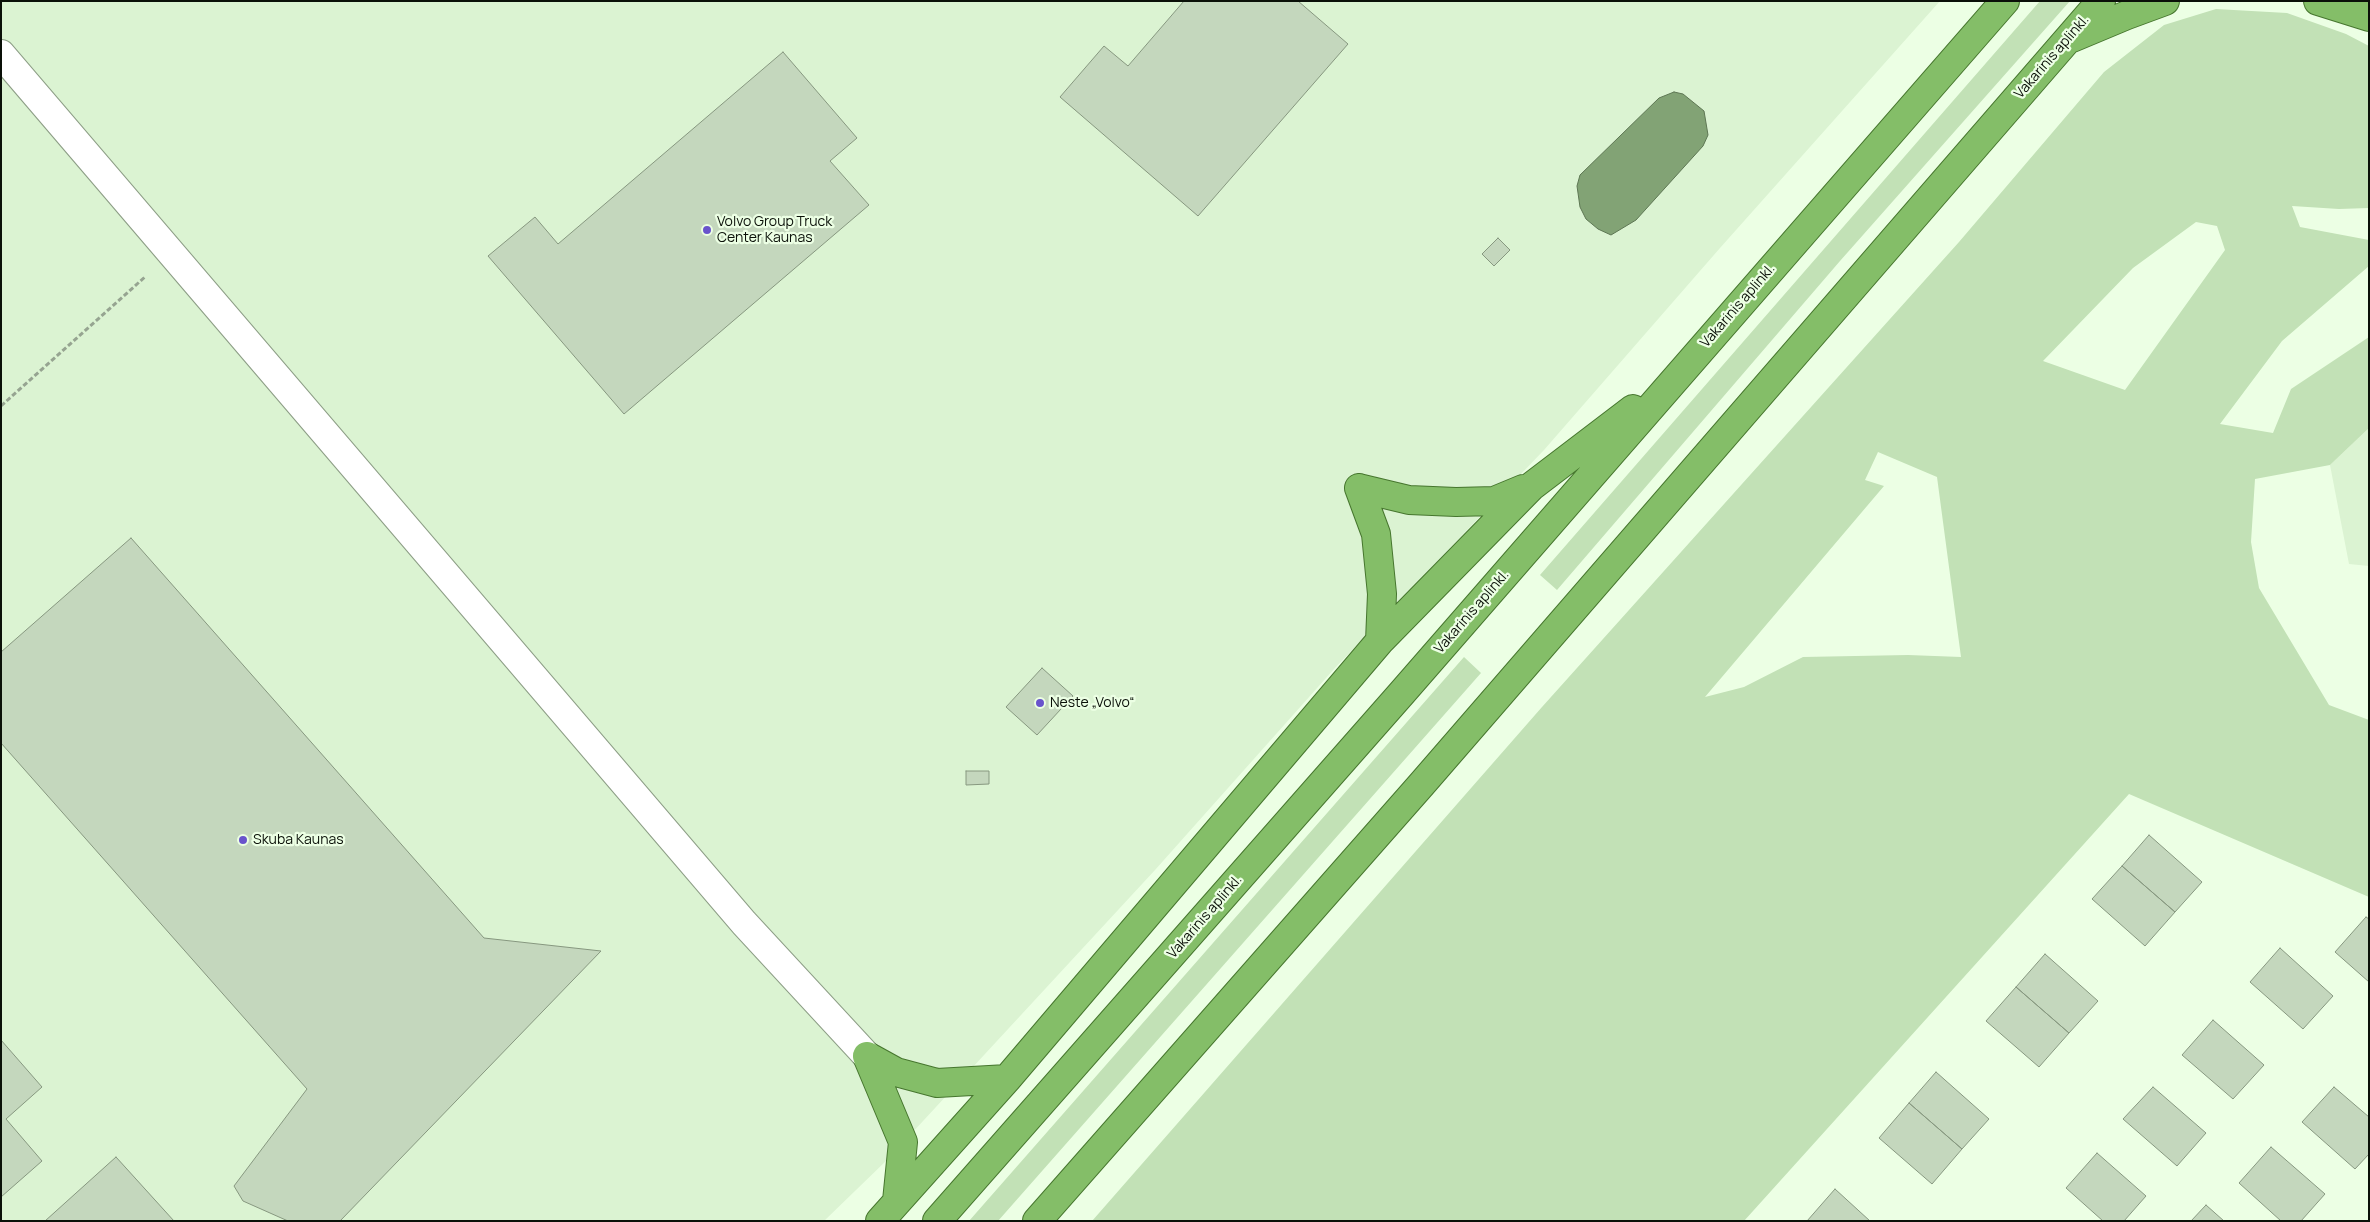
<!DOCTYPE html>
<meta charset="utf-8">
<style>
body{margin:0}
#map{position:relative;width:2370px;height:1222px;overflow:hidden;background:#ecffe4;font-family:Manrope,sans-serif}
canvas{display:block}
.frame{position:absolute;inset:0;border:2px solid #0a1008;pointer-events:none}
</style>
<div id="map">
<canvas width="2370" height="1222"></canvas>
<div class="frame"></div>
</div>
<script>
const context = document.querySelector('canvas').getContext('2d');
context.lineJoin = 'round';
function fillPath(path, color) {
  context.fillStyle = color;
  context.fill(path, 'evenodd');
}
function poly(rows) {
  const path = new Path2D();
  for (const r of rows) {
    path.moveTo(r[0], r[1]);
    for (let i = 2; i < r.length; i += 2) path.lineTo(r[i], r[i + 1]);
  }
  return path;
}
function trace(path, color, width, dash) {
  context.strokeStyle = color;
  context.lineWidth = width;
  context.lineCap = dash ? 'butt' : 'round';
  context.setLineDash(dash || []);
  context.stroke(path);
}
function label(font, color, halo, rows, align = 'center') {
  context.font = font + ' Manrope,sans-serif';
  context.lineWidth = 4.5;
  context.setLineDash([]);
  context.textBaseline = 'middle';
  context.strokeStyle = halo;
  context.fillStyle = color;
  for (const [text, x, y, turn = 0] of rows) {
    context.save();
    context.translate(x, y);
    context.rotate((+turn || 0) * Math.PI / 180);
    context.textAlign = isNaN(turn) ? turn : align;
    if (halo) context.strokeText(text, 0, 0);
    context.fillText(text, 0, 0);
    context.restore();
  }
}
fillPath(poly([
 [1,1,1940,1,1720,248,1544,450,1334,669,1155,870,887,1160,824,1221,1,1221],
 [2369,428,2369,566,2349,564,2330,465]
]), '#dbf3d2');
fillPath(poly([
 [2040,1,2070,1,1840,261,1557,590,1540,575],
 [2216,9,2287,13,2346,34,2369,46,2369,208,2339,209,2292,206,2300,227,2369,240,2369,266,2282,341,2220,424,2273,433,2291,389,2369,337,2369,428,2330,465,2255,479,2251,542,2259,588,2329,705,2369,720,2369,897,2129,794,1744,1221,1092,1221,1542,707,1959,242,2104,72,2164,25],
 [2196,222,2217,226,2225,250,2125,390,2043,361,2133,268],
 [1878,452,1937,477,1961,657,1908,655,1803,657,1744,687,1705,697,1884,486,1865,480],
 [1464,657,1481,673,998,1221,969,1221]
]), '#c2e1b6');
const water = poly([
 [1674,92,1683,94,1704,111,1708,135,1703,146,1636,220,1611,235,1598,229,1586,219,1580,207,1577,186,1580,175,1659,98,1674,92]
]);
fillPath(water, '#82a375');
trace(water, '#5e7754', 1);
const building = poly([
 [1184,1,1298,1,1348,44,1198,216,1060,97,1104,46,1128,66,1184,1],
 [783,52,857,138,830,161,869,205,624,414,488,256,535,217,558,244,783,52],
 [1498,238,1510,250,1494,266,1482,254,1498,238],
 [131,538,484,938,601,951,340,1221,288,1221,243,1201,234,1186,307,1089,1,743,1,652,131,538],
 [1042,668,1073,696,1037,735,1006,707,1042,668],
 [966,771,989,771,989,784,966,785,966,771],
 [2149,835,2202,882,2175,912,2122,866,2149,835],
 [2122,866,2175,912,2145,946,2092,899,2122,866],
 [2366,917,2369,919,2369,982,2335,952,2366,917],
 [2280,948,2333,996,2303,1029,2250,982,2280,948],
 [2045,954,2098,1001,2069,1033,2016,987,2045,954],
 [2016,987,2069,1033,2039,1067,1986,1021,2016,987],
 [2213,1020,2264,1065,2233,1099,2182,1055,2213,1020],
 [1,1040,42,1087,6,1119,42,1161,1,1197,1,1040],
 [1936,1072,1989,1119,1962,1149,1909,1103,1936,1072],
 [2153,1087,2206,1133,2177,1166,2123,1119,2153,1087],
 [2334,1087,2369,1117,2369,1154,2355,1169,2302,1122,2334,1087],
 [1909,1103,1962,1149,1932,1184,1879,1138,1909,1103],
 [2271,1147,2325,1194,2301,1221,2281,1221,2239,1183,2271,1147],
 [2097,1153,2146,1196,2124,1221,2103,1221,2066,1188,2097,1153],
 [116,1157,174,1221,45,1221,116,1157],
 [1835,1189,1870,1221,1807,1221,1835,1189],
 [2206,1205,2224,1221,2191,1221,2206,1205]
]);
fillPath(building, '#c4d7bd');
trace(building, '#879880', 1);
const minor = poly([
 [1,54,744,923,867,1056]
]);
const trunk = poly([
 [2318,1,2369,17],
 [2072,38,2127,15,2165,1],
 [1359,488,1409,500,1456,502,1494,501,1523,489],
 [1359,488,1376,534,1382,594,1380,641],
 [867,1056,903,1142,897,1201],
 [867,1056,896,1072,937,1083,1007,1079],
 [880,1221,1007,1079,1380,641,1532,486,1633,409],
 [937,1221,1401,694,2005,1],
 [1037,1221,1421,785,2101,1]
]);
trace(minor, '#8d9e86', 30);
trace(trunk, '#46762e', 30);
trace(poly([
 [1,406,146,276]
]), '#96a491', 3, [5, 2.5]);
trace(minor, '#fff', 28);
trace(trunk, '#84be68', 28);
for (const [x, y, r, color] of [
 [707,230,5,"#6953cc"],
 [1040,703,5,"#6953cc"],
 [243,840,5,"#6953cc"]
]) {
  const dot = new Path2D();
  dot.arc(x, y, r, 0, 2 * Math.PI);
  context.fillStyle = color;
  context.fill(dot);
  trace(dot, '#ecffe4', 2);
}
label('14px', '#0a1008', '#ecffe4', [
 ["Vakarinis aplinkl.",2052,57,-49],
 ["Vakarinis aplinkl.",1738,306,-49],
 ["Vakarinis aplinkl.",1472,612,-49],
 ["Vakarinis aplinkl.",1205,917,-49]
]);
label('14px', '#0a1008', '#ecffe4', [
 ["Volvo Group Truck",717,222],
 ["Center Kaunas",717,238],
 ["Neste „Volvo“",1050,703],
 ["Skuba Kaunas",253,840]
], 'left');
</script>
